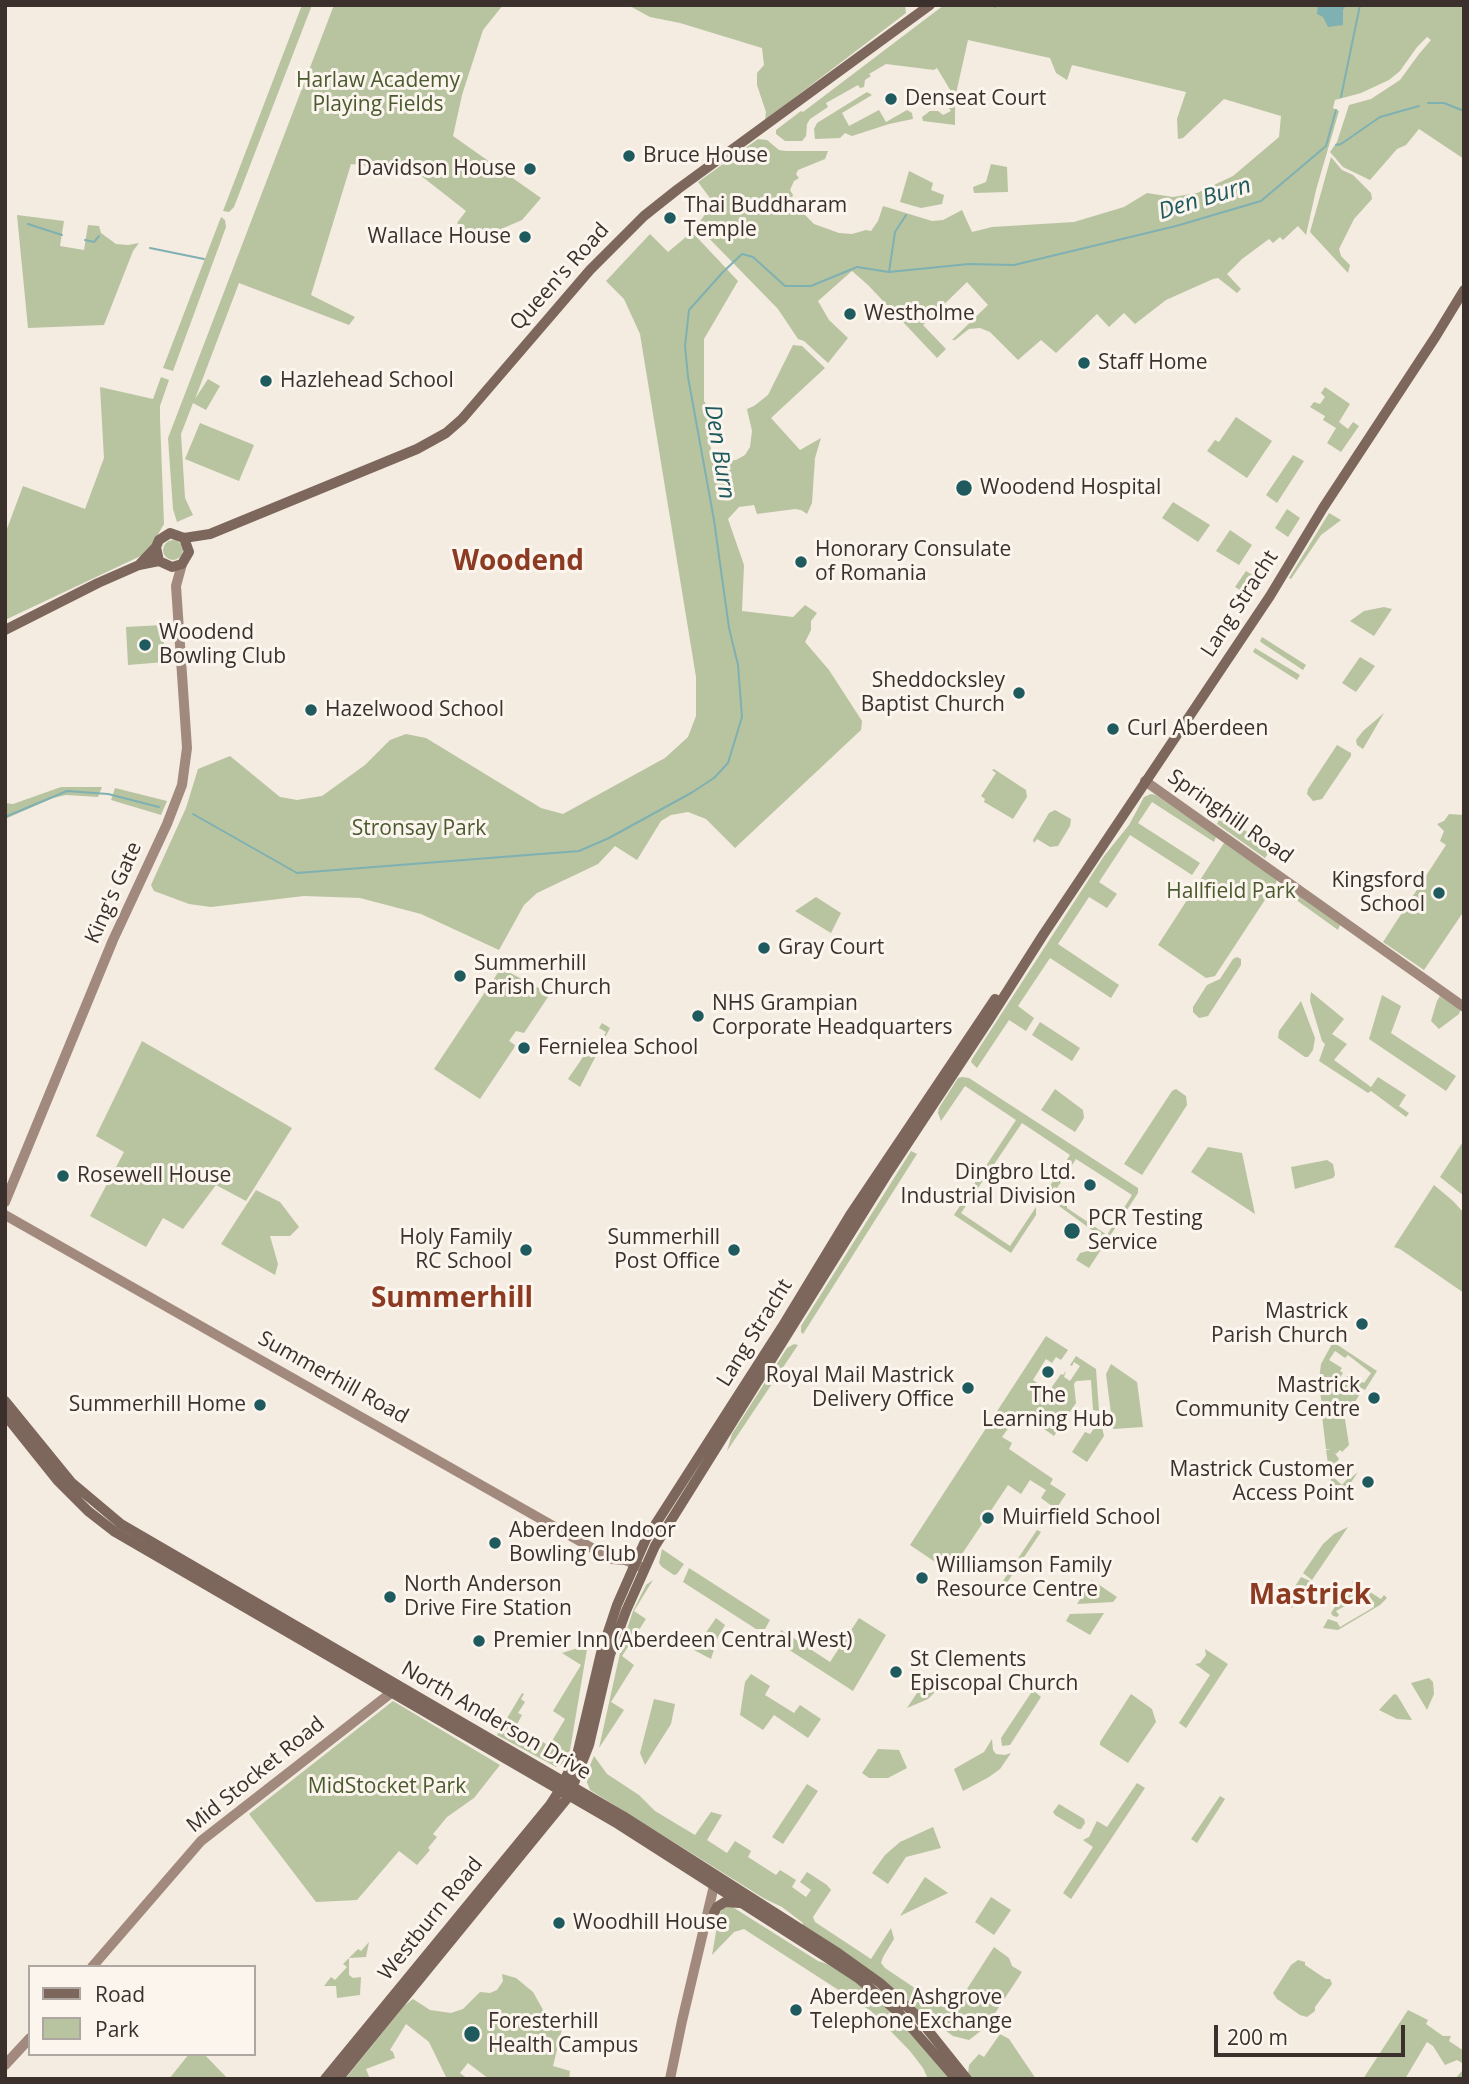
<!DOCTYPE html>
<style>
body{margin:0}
#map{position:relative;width:1469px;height:2084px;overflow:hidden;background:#f4ebe1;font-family:"Open Sans",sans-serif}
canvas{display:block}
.frame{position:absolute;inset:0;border:7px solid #3b302b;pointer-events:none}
.legend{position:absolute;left:28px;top:1965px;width:228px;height:91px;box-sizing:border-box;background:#fbf5ee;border:2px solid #aea6a0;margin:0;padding:9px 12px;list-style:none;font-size:21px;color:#3b302b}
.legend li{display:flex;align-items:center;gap:14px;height:35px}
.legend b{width:35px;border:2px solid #aea6a0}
.scale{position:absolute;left:1214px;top:2025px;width:191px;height:32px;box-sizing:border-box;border:4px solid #3b302b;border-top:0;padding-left:9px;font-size:21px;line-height:24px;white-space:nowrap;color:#3b302b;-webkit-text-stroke:5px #fbf5ee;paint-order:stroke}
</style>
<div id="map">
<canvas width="1469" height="2084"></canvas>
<div class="frame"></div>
<ul class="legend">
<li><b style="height:9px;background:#7d675c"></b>Road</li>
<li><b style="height:19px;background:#b8c4a0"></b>Park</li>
</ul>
<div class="scale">200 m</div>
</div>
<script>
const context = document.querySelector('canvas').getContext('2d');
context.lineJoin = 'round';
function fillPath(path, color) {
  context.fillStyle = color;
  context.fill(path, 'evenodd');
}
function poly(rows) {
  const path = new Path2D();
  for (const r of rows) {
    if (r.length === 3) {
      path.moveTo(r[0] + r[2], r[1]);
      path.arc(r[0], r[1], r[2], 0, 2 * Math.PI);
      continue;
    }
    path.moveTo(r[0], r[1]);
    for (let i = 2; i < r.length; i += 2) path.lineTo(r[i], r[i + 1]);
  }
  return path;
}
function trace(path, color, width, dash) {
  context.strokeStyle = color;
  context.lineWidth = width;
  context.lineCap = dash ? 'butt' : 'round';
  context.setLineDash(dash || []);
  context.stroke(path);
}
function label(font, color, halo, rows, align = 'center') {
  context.font = font + ' "Open Sans",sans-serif';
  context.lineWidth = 6;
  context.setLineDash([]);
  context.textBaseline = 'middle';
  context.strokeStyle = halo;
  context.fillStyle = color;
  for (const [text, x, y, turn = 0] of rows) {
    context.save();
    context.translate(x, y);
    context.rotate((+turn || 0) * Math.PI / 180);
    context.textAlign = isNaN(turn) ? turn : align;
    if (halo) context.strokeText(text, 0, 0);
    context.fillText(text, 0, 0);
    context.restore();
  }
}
fillPath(poly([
 [302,5,312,5,234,207,229,212,223,211],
 [334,5,503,5,483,30,462,95,453,136,541,198,522,220,478,239,457,223,466,211,415,171,351,164,311,295,355,317,349,325,239,283,195,399,208,379,220,386,206,410,193,403,181,434,185,498,193,515,177,522,173,509,168,438],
 [628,5,905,5,906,13,765,120,766,112,757,85,757,73,764,65,762,48,680,23,650,17],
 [944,5,1464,5,1464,159,1419,129,1406,145,1397,149,1370,180,1343,167,1330,152,1337,142,1349,105,1371,99,1400,80,1419,54,1431,40,1427,37,1417,47,1400,71,1389,80,1361,93,1335,100,1333,108,1339,111,1316,190,1306,235,1298,226,1283,240,1280,237,1273,243,1269,239,1242,259,1227,274,1241,289,1237,293,1218,278,1213,279,1166,300,1135,324,1124,313,1109,327,1097,314,1056,353,1041,340,1018,360,990,332,980,328,969,329,955,340,952,340,988,305,967,282,923,325,946,349,937,358,868,285,852,271,818,301,829,320,848,338,828,363,804,341,798,339,778,309,697,226,708,210,710,198,698,182,758,139,767,140,779,150,786,151,828,151,825,159,798,170,796,174,799,178,794,181,790,190,793,195,791,201,814,224,839,233,852,234,866,230,871,231,878,221,883,206,932,221,943,220,962,210,972,232,992,227,1074,222,1124,207,1147,193,1173,197,1197,193,1233,176,1279,137,1281,116,1224,99,1183,138,1178,139,1177,119,1186,92,1072,65,1067,80,1056,73,1050,58,968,40,955,98,937,68,934,70,886,64,869,74,871,76,865,80,864,87,860,88,858,85,826,103,828,107,810,119,807,124,806,136,802,141,785,141,776,134,776,130,801,111,803,112],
 [867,92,872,95,842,113,849,126,879,110,886,122,907,110,912,113,913,119,889,124,852,136,845,133,840,138,815,139,814,129,817,123],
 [955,104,955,125,923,121,922,117,930,111,938,111,943,115,951,111,949,108],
 [1331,157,1342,170,1353,175,1371,193,1372,199,1354,219,1339,249,1341,256,1350,265,1348,273,1310,232],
 [991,164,1007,167,1008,192,974,193,973,187,986,182],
 [909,171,933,183,931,190,944,195,942,204,921,208,900,202],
 [17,215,64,221,60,246,84,250,88,225,99,226,101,233,116,244,128,245,139,243,133,251,104,325,28,328],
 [221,217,225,220,226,227,173,371,163,368],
 [692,232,738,281,704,339,704,401,714,417,709,442,715,462,736,460,745,455,750,447,752,431,747,409,754,406,768,395,793,345,802,346,825,368,771,418,800,450,821,438,815,458,812,503,807,514,801,510,795,509,757,514,754,505,739,507,728,519,744,565,742,611,793,617,805,605,817,613,811,621,811,630,805,642,829,670,862,721,861,730,735,848,706,819,688,812,671,815,661,821,637,860,615,846,598,864,537,893,524,905,499,950,421,914,360,898,304,896,211,907,189,904,154,891,151,885,186,808,198,769,230,756,280,797,297,800,322,796,365,765,390,740,406,734,426,738,541,808,563,814,665,758,688,737,696,716,696,677,640,334,624,299,606,281,650,234,668,252],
 [161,377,169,380,160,406,160,419,164,524,147,553,5,620,5,534,23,486,85,509,104,458,100,387,153,399],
 [1325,387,1350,404,1339,422,1348,429,1353,422,1359,426,1341,452,1327,443,1336,428,1323,420,1325,416,1310,407,1314,402,1320,404,1325,397,1321,393],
 [1236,417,1272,441,1247,478,1207,451,1215,440,1219,442],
 [200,423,254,445,239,481,185,459],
 [1293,455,1304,461,1277,503,1266,495],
 [1173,502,1210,525,1198,542,1162,518],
 [1287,509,1300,518,1288,537,1275,528],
 [1329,513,1341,520,1321,535,1291,579,1289,578],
 [1230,530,1252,545,1239,565,1216,551],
 [173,550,10],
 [1246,571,1261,580,1250,596,1235,587],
 [1384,607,1392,609,1374,636,1350,621,1364,611],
 [163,625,165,662,128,665,126,627],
 [1262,637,1306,665,1303,670,1262,643,1260,641],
 [1255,648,1300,675,1297,680,1253,652],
 [1360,657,1375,666,1356,692,1342,683],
 [1384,713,1363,749,1357,745,1356,740,1363,731],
 [1337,745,1351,753,1351,756,1322,799,1313,801,1307,794,1308,789],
 [994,769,1026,790,1027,797,1013,819,984,802,985,799,981,796,996,773,992,770],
 [61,787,102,787,98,797,66,795,53,798,5,819,5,803,13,804],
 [115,788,167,801,161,815,111,800],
 [1151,794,1156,795,1216,837,1214,842,1152,802,1138,823,1200,863,1192,875,1130,835,1099,882,1117,894,1107,908,1089,897,1058,944,1119,985,1111,998,1050,958,1018,1006,1034,1018,1026,1031,1009,1020,977,1068,971,1062,972,1059,1104,856,1129,825,1144,797],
 [1055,810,1071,819,1070,826,1058,846,1050,847,1037,839,1034,843,1033,840,1049,813],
 [1449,814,1464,815,1464,911,1424,970,1383,942,1446,845,1440,841,1444,831,1437,824,1444,821],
 [1221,815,1272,848,1265,858,1217,824],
 [1224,843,1228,843,1277,879,1276,883,1215,976,1206,978,1158,945],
 [1284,884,1340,925,1338,930,1281,889],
 [816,897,841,913,831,933,795,911],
 [1237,957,1241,959,1241,965,1208,1016,1199,1018,1193,1012,1193,1007,1207,985,1220,979,1233,959],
 [501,968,550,994,524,1033,516,1031,509,1041,515,1045,514,1048,480,1099,434,1069],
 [1311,992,1344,1019,1332,1034,1347,1044,1334,1060,1371,1087,1378,1077,1406,1095,1399,1106,1409,1113,1406,1117,1371,1091,1368,1093,1319,1061,1325,1044,1322,1041,1310,1001],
 [1382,995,1401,1006,1391,1033,1456,1076,1446,1091,1369,1039],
 [1440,996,1459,1008,1460,1011,1459,1014,1439,1029,1431,1021,1437,1001],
 [1301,1001,1315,1038,1313,1050,1308,1057,1305,1057,1278,1038,1279,1031],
 [1040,1022,1080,1048,1072,1061,1032,1035],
 [602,1023,610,1028,580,1087,568,1079,585,1054,592,1058,606,1032,599,1028],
 [142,1041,292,1128,246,1201,216,1185,183,1229,163,1218,146,1247,90,1216,124,1152,96,1136],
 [962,1077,969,1078,1138,1188,1138,1193,1089,1268,1076,1260,1080,1253,1088,1251,1096,1239,1093,1237,1096,1233,1059,1206,1062,1202,1067,1206,1067,1208,1107,1235,1132,1195,1076,1159,1057,1188,1054,1187,1050,1193,1044,1195,1070,1155,1022,1123,961,1213,1010,1246,1036,1207,1036,1215,1011,1253,954,1215,1016,1120,965,1086,941,1121,938,1113,939,1108,958,1078],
 [1055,1089,1083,1110,1084,1118,1075,1132,1041,1110],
 [1176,1089,1186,1096,1187,1105,1142,1175,1124,1164,1172,1091],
 [1464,1140,1464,1196,1440,1177],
 [1208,1147,1242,1153,1255,1214,1191,1172],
 [911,1151,917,1154,803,1334,801,1332,801,1326],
 [1327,1160,1333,1164,1335,1175,1333,1178,1295,1189,1291,1167],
 [1434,1185,1453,1201,1464,1213,1464,1293,1400,1249,1394,1247],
 [256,1190,280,1202,299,1227,290,1236,270,1236,278,1264,275,1275,221,1244],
 [1046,1336,1068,1350,1061,1360,1056,1357,1052,1363,1046,1359,1033,1380,1049,1391,1061,1374,1063,1375,1066,1371,1064,1377,1070,1381,1080,1366,1074,1362,1072,1366,1070,1365,1076,1356,1096,1369,1099,1411,1093,1410,1091,1380,1076,1381,1074,1384,1076,1403,1054,1436,1020,1412,1002,1437,1012,1443,1009,1449,1053,1479,1050,1484,1066,1494,1056,1509,1041,1498,1046,1490,1030,1480,1021,1494,1008,1485,950,1572,910,1545],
 [1333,1342,1377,1371,1365,1390,1345,1379,1347,1376,1351,1378,1352,1376,1364,1383,1371,1373,1348,1355,1345,1358,1335,1351,1329,1360,1342,1368,1340,1371,1343,1373,1336,1383,1318,1388,1321,1364],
 [794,1344,798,1345,727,1451,732,1434,787,1348],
 [1111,1364,1137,1382,1143,1427,1113,1429,1106,1374],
 [1346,1383,1361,1392,1351,1409,1323,1414,1320,1391],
 [1344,1413,1349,1445,1342,1452,1340,1450,1336,1454,1334,1452,1339,1459,1336,1463,1345,1471,1342,1474,1338,1470,1332,1476,1342,1485,1350,1476,1352,1477,1358,1472,1344,1493,1332,1483,1330,1477,1326,1450,1331,1449,1326,1449,1322,1416],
 [1092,1415,1099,1415,1104,1436,1087,1462,1072,1452,1085,1432,1090,1434,1099,1422],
 [1348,1527,1312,1580,1303,1573,1323,1544,1334,1534],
 [1037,1530,1041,1532,1002,1590,999,1587],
 [662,1549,684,1564,677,1574,674,1575,662,1567,659,1563],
 [689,1568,770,1620,765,1629,756,1629,683,1582],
 [1301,1577,1310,1581,1292,1608,1285,1602],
 [653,1580,634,1611,646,1619,622,1656,634,1665,611,1702,624,1710,599,1748,622,1644,633,1611,646,1585],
 [1092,1580,1117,1597,1113,1602,1077,1604],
 [1354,1580,1361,1580,1359,1585,1381,1599,1384,1595,1387,1598,1380,1605,1338,1630,1323,1628,1328,1619,1337,1622,1340,1627,1374,1607,1368,1593,1336,1611,1339,1615,1337,1617,1333,1616,1331,1613,1342,1596,1347,1598,1356,1585,1352,1582],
 [1104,1613,1090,1635,1066,1621,1070,1614],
 [716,1618,725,1625,718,1637,711,1659,694,1650],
 [859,1618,886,1635,853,1691,777,1642,781,1630,830,1662],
 [578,1648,587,1649,569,1756,567,1762,556,1767,497,1735,522,1693,524,1694,521,1699,525,1702,518,1713,522,1715,513,1732,530,1742,534,1736,549,1746,565,1719,553,1711,581,1665,562,1653],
 [1205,1649,1228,1664,1186,1728,1179,1723,1210,1675,1195,1664,1200,1663,1206,1655],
 [751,1674,770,1686,765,1695,794,1713,800,1705,821,1719,808,1738,774,1715,763,1730,740,1715,745,1682],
 [1429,1678,1433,1682,1434,1694,1427,1710,1411,1683],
 [925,1681,938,1689,928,1699,907,1708],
 [1033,1690,1041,1697,1010,1745,1002,1746,1001,1738],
 [1131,1694,1152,1709,1156,1722,1128,1763,1100,1745,1100,1742],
 [1394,1694,1397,1695,1412,1720,1397,1719,1379,1710],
 [654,1699,675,1704,671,1724,645,1765,640,1753],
 [393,1701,500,1765,474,1798,447,1817,433,1834,437,1837,428,1848,430,1850,417,1865,399,1851,357,1900,316,1902,249,1814],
 [992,1739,993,1750,996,1754,1005,1755,1011,1753,1000,1769,989,1777,963,1791,954,1769,984,1752],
 [878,1749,899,1750,907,1768,888,1778,869,1778,862,1773],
 [594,1756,607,1774,639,1795,655,1811,695,1835,711,1812,722,1815,707,1840,727,1853,735,1841,751,1851,748,1857,776,1875,780,1870,796,1880,792,1887,806,1897,811,1890,800,1882,807,1872,827,1885,831,1890,813,1917,815,1922,871,1959,891,1928,894,1939,883,1957,881,1963,885,1968,943,2007,950,2008,956,2006,994,1947,1009,1958,1012,1966,1022,1972,986,2027,969,2040,953,2036,802,1926,803,1923,782,1907,765,1899,590,1790,585,1777],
 [1137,1783,1145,1788,1071,1899,1063,1893,1093,1847,1083,1840,1089,1837,1097,1821,1107,1827],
 [807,1784,818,1791,783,1844,772,1837],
 [1220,1796,1225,1799,1197,1843,1191,1839],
 [1059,1804,1084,1819,1085,1823,1081,1829,1078,1829,1055,1815,1053,1812],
 [933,1827,941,1848,906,1857,888,1884,872,1873,885,1855,900,1842],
 [925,1877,948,1893,900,1916],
 [991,1897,1011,1910,994,1935,975,1922],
 [731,1906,818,1961,833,1966,849,1976,904,2023,950,2079,928,2079,923,2068,910,2051,871,2011,744,1929,734,1932,712,1955,719,1915,723,1908],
 [369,1942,366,1957,349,1958,349,1975,353,1978,361,1977,360,1995,337,1998,336,1986,324,1986,331,1977,335,1980,347,1967,343,1964,358,1949,361,1951],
 [1298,1960,1305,1962,1305,1965,1326,1979,1330,1979,1332,1984,1315,2007,1315,2011,1307,2017,1300,2015,1277,1999,1273,1993,1291,1965],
 [502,1974,516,1978,533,1992,551,2024,564,2021,553,2066,570,2071,569,2079,489,2079,468,2063,460,2073,468,2079,447,2079,429,2042,406,2024,390,2050,393,2052,395,2058,366,2069,370,2079,345,2079,405,2005,413,1999,430,2010,451,2013,463,2009,480,1992,490,1993,497,1990,503,1981],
 [1408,2010,1428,2020,1426,2024,1443,2036,1451,2036,1449,2041,1464,2051,1464,2079,1455,2079,1462,2071,1462,2063,1457,2060,1445,2065,1433,2046,1427,2042,1405,2079,1363,2079],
 [1000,2034,1009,2039,1036,2079,971,2079,968,2074,969,2065,979,2054,984,2057],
 [189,2054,204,2054,228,2079,169,2079]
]), '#b8c4a0');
fillPath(poly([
 [1318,5,1346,5,1343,10,1343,25,1328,27,1323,17,1317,14]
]), '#7fb0b2');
trace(poly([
 [995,5,995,7],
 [1341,97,1360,5],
 [1428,103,1444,103,1464,111],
 [1336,145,1341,144,1380,117,1419,106],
 [28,224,62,235],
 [85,240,94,242,99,236],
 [150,248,204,259],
 [889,272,895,232,906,215],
 [193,814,297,873,579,851,609,838,691,793,714,778,728,763,742,717,738,665,729,628,714,520,688,377,685,346,689,310,723,272,742,254,753,257,785,286,811,286,857,267,889,272,969,264,1014,265,1176,226,1261,201,1326,146,1336,110],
 [5,817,67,791,108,794,159,807]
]), '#7fb0b2', 2);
trace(poly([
 [1145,781,1464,1007],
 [5,1202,113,940,167,824,182,785,187,748,176,586,182,564],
 [5,1215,599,1552,612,1559,625,1560,641,1567],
 [92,1967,201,1841,396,1689],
 [5,2065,30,2038],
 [670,2079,682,2021,713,1890,719,1880]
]), '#a18a7d', 10);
trace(poly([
 [184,538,210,534,417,449,446,433,462,419,590,270,644,216,678,189,930,5],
 [139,565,156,547,159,540,170,533,184,538,189,552,182,564,172,567,159,561,156,547],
 [5,630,98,583,139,565,159,561],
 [5,1401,71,1482,121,1524,623,1816,838,1953,880,1983,915,2014,967,2079],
 [5,1415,57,1480,88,1511,115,1532,618,1824,823,1955,858,1978,898,2012,956,2079],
 [714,1913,717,1907,725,1902,739,1903],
 [325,2079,550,1805,559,1791,577,1755,601,1653,617,1605,646,1539,782,1327,850,1215,995,999],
 [338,2079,569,1796,589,1745,610,1655,626,1611,655,1546,886,1176,989,1020,1043,935,1270,596,1323,508,1436,336,1464,290]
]), '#7d675c', 10);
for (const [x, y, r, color] of [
 [891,99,7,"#1f5a5e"],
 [629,156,7,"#1f5a5e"],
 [530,169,7,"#1f5a5e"],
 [670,218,7,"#1f5a5e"],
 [525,237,7,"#1f5a5e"],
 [850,314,7,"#1f5a5e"],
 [1084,363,7,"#1f5a5e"],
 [266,381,7,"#1f5a5e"],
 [964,488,9,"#1f5a5e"],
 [801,562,7,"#1f5a5e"],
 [145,645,7,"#1f5a5e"],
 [1019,693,7,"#1f5a5e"],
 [311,710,7,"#1f5a5e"],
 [1113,729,7,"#1f5a5e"],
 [1439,893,7,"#1f5a5e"],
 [764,948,7,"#1f5a5e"],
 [460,976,7,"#1f5a5e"],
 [698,1016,7,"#1f5a5e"],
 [524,1048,7,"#1f5a5e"],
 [63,1176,7,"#1f5a5e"],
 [1090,1185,7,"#1f5a5e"],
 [1072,1231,9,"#1f5a5e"],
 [526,1250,7,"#1f5a5e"],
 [734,1250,7,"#1f5a5e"],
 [1362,1324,7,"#1f5a5e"],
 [1048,1372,7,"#1f5a5e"],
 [968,1388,7,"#1f5a5e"],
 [1374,1398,7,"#1f5a5e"],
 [260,1405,7,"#1f5a5e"],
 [1368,1482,7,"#1f5a5e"],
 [988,1518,7,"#1f5a5e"],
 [495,1543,7,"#1f5a5e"],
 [922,1578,7,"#1f5a5e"],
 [390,1597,7,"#1f5a5e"],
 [479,1641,7,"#1f5a5e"],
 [896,1672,7,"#1f5a5e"],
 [559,1923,7,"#1f5a5e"],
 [796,2010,7,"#1f5a5e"],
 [472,2034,9,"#1f5a5e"]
]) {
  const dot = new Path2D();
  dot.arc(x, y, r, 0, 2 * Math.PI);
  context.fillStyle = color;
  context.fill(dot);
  trace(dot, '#fbf5ee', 2.5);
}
label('21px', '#4a5a2e', '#fbf5ee', [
 ["Harlaw Academy",378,81],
 ["Playing Fields",378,105],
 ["Stronsay Park",419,829],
 ["Hallfield Park",1231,892],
 ["MidStocket Park",387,1787]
]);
label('21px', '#3b302b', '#fbf5ee', [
 ["Denseat Court",905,99],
 ["Bruce House",643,156],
 ["Davidson House",516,169,"right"],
 ["Thai Buddharam",684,206],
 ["Temple",684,230],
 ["Wallace House",511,237,"right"],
 ["Westholme",864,314],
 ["Staff Home",1098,363],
 ["Hazlehead School",280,381],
 ["Woodend Hospital",980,488],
 ["Honorary Consulate",815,550],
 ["of Romania",815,574],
 ["Woodend",159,633],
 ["Bowling Club",159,657],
 ["Sheddocksley",1005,681,"right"],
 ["Baptist Church",1005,705,"right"],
 ["Hazelwood School",325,710],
 ["Curl Aberdeen",1127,729],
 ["Kingsford",1425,881,"right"],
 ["School",1425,905,"right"],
 ["Gray Court",778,948],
 ["Summerhill",474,964],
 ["Parish Church",474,988],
 ["NHS Grampian",712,1004],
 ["Corporate Headquarters",712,1028],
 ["Fernielea School",538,1048],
 ["Dingbro Ltd.",1076,1173,"right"],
 ["Industrial Division",1076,1197,"right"],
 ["Rosewell House",77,1176],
 ["PCR Testing",1088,1219],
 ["Service",1088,1243],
 ["Holy Family",512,1238,"right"],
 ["RC School",512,1262,"right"],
 ["Summerhill",720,1238,"right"],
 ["Post Office",720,1262,"right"],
 ["Mastrick",1348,1312,"right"],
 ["Parish Church",1348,1336,"right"],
 ["Royal Mail Mastrick",954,1376,"right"],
 ["Delivery Office",954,1400,"right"],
 ["Mastrick",1360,1386,"right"],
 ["Community Centre",1360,1410,"right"],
 ["The",1048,1396,"center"],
 ["Learning Hub",1048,1420,"center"],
 ["Summerhill Home",246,1405,"right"],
 ["Mastrick Customer",1354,1470,"right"],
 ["Access Point",1354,1494,"right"],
 ["Muirfield School",1002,1518],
 ["Aberdeen Indoor",509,1531],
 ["Bowling Club",509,1555],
 ["Williamson Family",936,1566],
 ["Resource Centre",936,1590],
 ["North Anderson",404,1585],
 ["Drive Fire Station",404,1609],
 ["Premier Inn (Aberdeen Central West)",493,1641],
 ["St Clements",910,1660],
 ["Episcopal Church",910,1684],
 ["Woodhill House",573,1923],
 ["Aberdeen Ashgrove",810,1998],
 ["Telephone Exchange",810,2022],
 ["Foresterhill",488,2022],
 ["Health Campus",488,2046]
], 'left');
label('21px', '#3b302b', '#fbf5ee', [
 ["Queen's Road",560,277,-48],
 ["Lang Stracht",1240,604,-57],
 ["Springhill Road",1230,817,35],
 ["King's Gate",114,893,-66],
 ["Lang Stracht",755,1333,-58],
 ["Summerhill Road",333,1378,29],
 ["North Anderson Drive",496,1721,30],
 ["Mid Stocket Road",256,1775,-39],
 ["Westburn Road",431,1919,-51]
]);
label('italic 23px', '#1f5a5e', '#fbf5ee', [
 ["Den Burn",1205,199,-17],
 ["Den Burn",719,452,81]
]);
label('bold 28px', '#8c3b22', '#fbf5ee', [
 ["Woodend",518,562],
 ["Summerhill",452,1299],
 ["Mastrick",1310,1596]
]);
</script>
